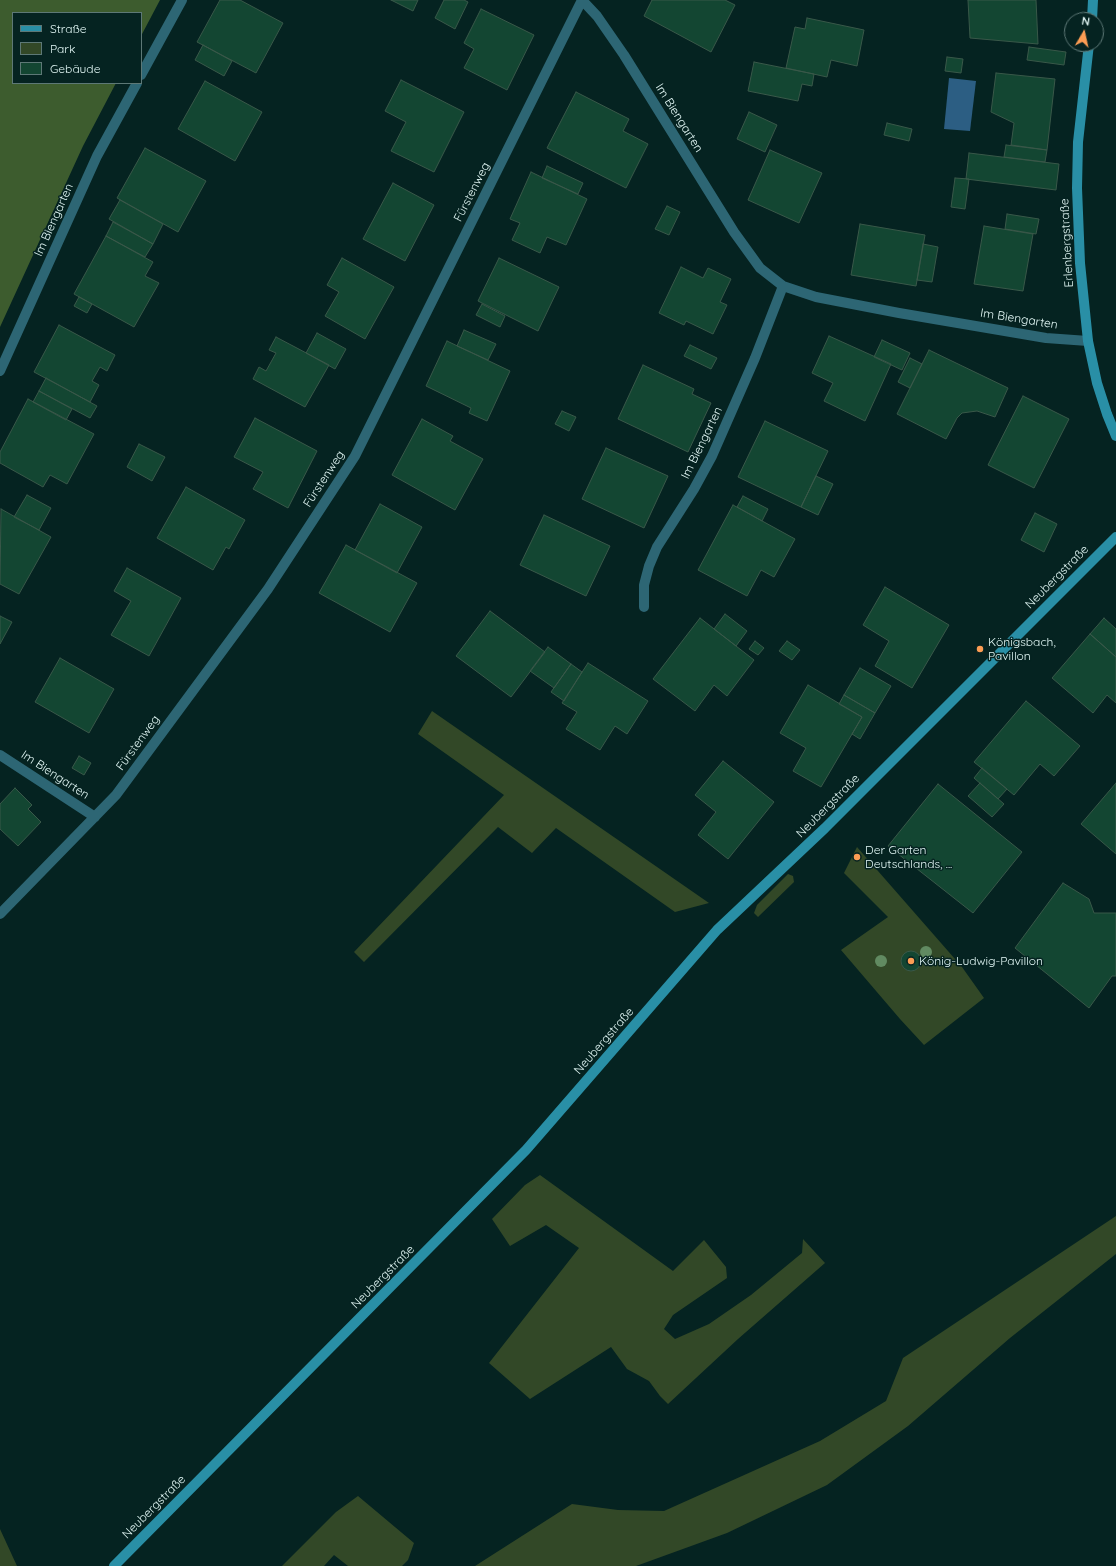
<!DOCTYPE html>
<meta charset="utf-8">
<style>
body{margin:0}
#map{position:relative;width:1116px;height:1566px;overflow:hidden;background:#052321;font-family:Quicksand,sans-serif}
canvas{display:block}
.legend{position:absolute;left:12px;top:12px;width:130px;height:72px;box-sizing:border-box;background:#052321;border:1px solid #5d7876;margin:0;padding:5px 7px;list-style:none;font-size:12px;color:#e2f7f5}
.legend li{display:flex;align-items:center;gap:8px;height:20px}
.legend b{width:20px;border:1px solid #5d7876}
.north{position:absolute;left:1064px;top:12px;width:40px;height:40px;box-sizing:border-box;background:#052321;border:1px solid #5d7876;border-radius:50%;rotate:9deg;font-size:11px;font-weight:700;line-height:16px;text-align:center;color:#e2f7f5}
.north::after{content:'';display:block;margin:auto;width:14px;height:18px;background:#fc9d54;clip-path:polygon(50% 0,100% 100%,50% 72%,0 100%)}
</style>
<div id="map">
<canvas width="1116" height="1566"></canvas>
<ul class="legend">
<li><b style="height:5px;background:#298fa6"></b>Straße</li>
<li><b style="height:11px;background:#324827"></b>Park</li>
<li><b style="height:11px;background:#134632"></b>Gebäude</li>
</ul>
<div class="north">N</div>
</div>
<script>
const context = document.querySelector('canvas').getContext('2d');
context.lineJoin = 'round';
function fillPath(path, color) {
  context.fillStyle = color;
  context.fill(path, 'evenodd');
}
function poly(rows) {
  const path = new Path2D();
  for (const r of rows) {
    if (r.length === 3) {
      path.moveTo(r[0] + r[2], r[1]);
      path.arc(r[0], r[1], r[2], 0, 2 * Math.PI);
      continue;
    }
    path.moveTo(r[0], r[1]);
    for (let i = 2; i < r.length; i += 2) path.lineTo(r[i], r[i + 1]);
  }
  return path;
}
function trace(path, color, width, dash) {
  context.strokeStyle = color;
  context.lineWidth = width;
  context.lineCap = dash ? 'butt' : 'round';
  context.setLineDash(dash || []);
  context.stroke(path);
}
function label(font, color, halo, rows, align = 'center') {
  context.font = font + ' Quicksand,sans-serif';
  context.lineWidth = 3;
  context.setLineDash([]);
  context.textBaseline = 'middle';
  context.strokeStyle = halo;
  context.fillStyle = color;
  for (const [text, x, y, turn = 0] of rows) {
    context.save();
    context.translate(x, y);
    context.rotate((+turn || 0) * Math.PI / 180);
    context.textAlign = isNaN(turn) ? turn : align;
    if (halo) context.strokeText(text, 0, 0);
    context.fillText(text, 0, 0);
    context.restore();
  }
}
fillPath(poly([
 [432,711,709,903,675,912,556,828,532,853,498,827,364,962,354,952,504,795,418,734],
 [857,847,962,967,984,998,924,1045,900,1019,841,950,888,917,844,873],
 [788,874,793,876,794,882,758,917,754,913,757,905],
 [540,1175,673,1271,704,1240,726,1267,727,1278,673,1315,664,1329,675,1339,709,1324,751,1295,802,1253,803,1239,825,1263,738,1339,668,1404,660,1396,649,1381,627,1369,611,1347,530,1399,489,1363,579,1248,546,1225,510,1246,492,1219,525,1185],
 [1116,1216,1116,1254,1010,1338,908,1426,827,1485,727,1533,636,1566,475,1566,572,1504,618,1510,664,1511,820,1441,886,1401,903,1358],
 [358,1496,414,1543,408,1560,402,1566,348,1566,334,1555,324,1566,282,1566,336,1512],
 [0,1529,17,1566,0,1566]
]), '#324827');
fillPath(poly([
 [0,0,160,0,141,36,141,13,13,13,13,83,116,83,83,146,0,327]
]), '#3d5c2e');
fillPath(poly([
 [949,78,976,81,970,131,944,129]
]), '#2c5e83');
const building = poly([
 [220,0,240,0,283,23,256,73,197,42,220,0],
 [391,0,418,0,413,11,391,0],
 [444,0,464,0,468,2,455,29,435,18,444,0],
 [652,0,725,0,735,5,711,52,644,16,652,0],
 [968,0,1036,0,1038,44,970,38,968,0],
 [481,9,534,35,507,90,464,68,474,49,464,43,481,9],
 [807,18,864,30,857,66,831,60,827,77,786,68,795,27,805,29,807,18],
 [203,45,232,61,224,76,195,60,203,45],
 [1029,47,1066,52,1064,65,1027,60,1029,47],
 [947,57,963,59,961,73,945,71,947,57],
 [754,62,814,74,812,86,802,84,798,101,748,91,754,62],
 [996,73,1055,79,1047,150,1011,145,1014,123,991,112,996,73],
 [401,80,464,112,434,172,391,151,406,122,385,111,401,80],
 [205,81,262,112,235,161,178,129,205,81],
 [576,92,629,119,623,131,648,144,626,188,547,148,576,92],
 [749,112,777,125,765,152,737,139,749,112],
 [887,123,912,129,909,141,884,135,887,123],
 [1006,145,1047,150,1045,162,1004,157,1006,145],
 [145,148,206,181,178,232,117,198,145,148],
 [770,150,822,173,799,223,748,200,770,150],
 [969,153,1059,164,1056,190,966,179,969,153],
 [547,166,583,183,578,194,542,178,547,166],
 [531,172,587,199,566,245,547,237,540,253,512,240,520,223,510,219,531,172],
 [955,178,969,179,965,209,951,207,955,178],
 [393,183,434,205,405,261,363,239,393,183],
 [120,200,163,224,153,244,109,219,120,200],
 [667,206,680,212,669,235,655,229,667,206],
 [1007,214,1039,219,1036,234,1005,229,1007,214],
 [113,222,153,244,145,257,106,236,113,222],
 [860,224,925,235,916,286,851,275,860,224],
 [984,226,1033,234,1023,291,974,284,984,226],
 [106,236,153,262,145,276,159,283,134,327,74,294,106,236],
 [923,244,938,247,932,282,917,280,923,244],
 [342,258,394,287,365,339,325,316,339,292,327,285,342,258],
 [499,258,559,287,538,331,478,301,499,258],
 [681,267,703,278,708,268,731,279,720,302,727,305,713,334,686,321,684,325,659,313,681,267],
 [79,297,92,304,87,313,74,306,79,297],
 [482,304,505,316,500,327,476,315,482,304],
 [59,325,115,355,107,371,100,367,92,381,99,385,90,402,34,372,59,325],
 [464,330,496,344,488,360,457,346,464,330],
 [317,333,346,349,335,369,306,353,317,333],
 [829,336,891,364,865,421,824,401,833,383,812,373,829,336],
 [276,337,329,365,305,407,253,379,259,367,266,371,276,353,269,350,276,337],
 [882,340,910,353,902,370,874,357,882,340],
 [447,341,510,371,487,421,469,413,471,408,426,386,447,341],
 [690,345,717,358,711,369,684,356,690,345],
 [929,350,1008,388,995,417,977,411,962,413,957,418,946,439,897,414,929,350],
 [910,358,922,364,910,388,898,382,910,358],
 [643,365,694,389,692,394,711,403,688,452,618,419,643,365],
 [46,378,97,406,90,418,39,391,46,378],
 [39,391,72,409,66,420,33,402,39,391],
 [1023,396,1069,419,1034,488,988,465,1023,396],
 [28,399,94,434,67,484,50,475,43,487,0,463,0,452,28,399],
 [562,411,576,417,569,431,555,424,562,411],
 [255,418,317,451,288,508,253,489,263,472,234,457,255,418],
 [422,419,453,436,450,441,483,459,455,510,392,475,422,419],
 [765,421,828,451,801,507,738,477,765,421],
 [139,444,165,457,152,481,127,467,139,444],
 [606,448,668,476,644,528,582,499,606,448],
 [816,476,833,484,818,515,801,507,816,476],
 [186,487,245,520,229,549,226,547,213,570,157,538,186,487],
 [27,495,51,508,39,530,14,517,27,495],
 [743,496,768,509,762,521,737,507,743,496],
 [380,504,422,527,397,573,355,550,380,504],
 [733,505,795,539,774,577,761,570,747,596,698,570,733,505],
 [1,509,51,537,19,594,0,584,1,509],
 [1035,513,1057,524,1044,552,1021,540,1035,513],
 [544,515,610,546,586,596,520,565,544,515],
 [346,545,417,583,390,632,319,593,346,545],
 [127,568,181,598,149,656,111,635,131,601,114,591,127,568],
 [885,587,949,625,912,688,875,666,889,641,863,625,885,587],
 [490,611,545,652,511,697,456,656,490,611],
 [725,614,747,631,736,646,714,629,725,614],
 [0,616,12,622,0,644,0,616],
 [700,618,754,660,727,696,714,685,695,711,653,679,700,618],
 [1104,618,1116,629,1116,657,1090,634,1104,618],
 [1090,634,1116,657,1116,703,1107,695,1093,713,1052,678,1090,634],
 [755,641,764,648,758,655,749,649,755,641],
 [787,641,800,650,792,660,779,651,787,641],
 [548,647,571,664,554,688,530,671,548,647],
 [60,658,114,689,89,733,35,702,60,658],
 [588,663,648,701,627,734,615,726,600,750,566,729,577,712,562,703,588,663],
 [571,664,582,672,564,701,551,692,571,664],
 [860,668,891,686,875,713,844,695,860,668],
 [808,685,862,717,821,787,793,771,806,748,780,733,808,685],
 [844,695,875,713,860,739,852,734,862,717,839,704,844,695],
 [1026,701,1080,746,1054,776,1040,764,1014,795,974,762,1026,701],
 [79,756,91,763,84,775,72,768,79,756],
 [723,761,774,802,728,859,698,835,716,812,695,795,723,761],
 [982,768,1007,789,998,799,974,778,982,768],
 [980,783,1004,804,992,817,968,796,980,783],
 [1116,783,1116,854,1081,824,1116,783],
 [938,784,1022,852,973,913,888,846,938,784],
 [15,788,32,805,28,809,41,822,18,846,0,829,0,804,15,788],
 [1063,883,1089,899,1094,913,1116,913,1116,976,1112,976,1089,1008,1015,948,1063,883],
 [911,961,10]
]);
fillPath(building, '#134632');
trace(building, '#395849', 1);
trace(poly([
 [582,0,597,16,624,55,734,232,760,268,783,286,816,297,899,313,1046,338,1088,341],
 [141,75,182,0],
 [0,371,97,156,137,83],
 [644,607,644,585,649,566,657,547,694,489,712,456,755,358,783,286],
 [0,755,95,817],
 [0,914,116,795,268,589,355,456,582,0]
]), '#2d6674', 10);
trace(poly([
 [1092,20,1093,0],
 [1089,44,1078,142,1077,188,1080,263,1088,341,1097,383,1107,414,1116,436],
 [114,1566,526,1150,717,930,825,828,1116,537]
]), '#298fa6', 10);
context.fillStyle = '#618a61';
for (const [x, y] of [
 [926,952],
 [881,961]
]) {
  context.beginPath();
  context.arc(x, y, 6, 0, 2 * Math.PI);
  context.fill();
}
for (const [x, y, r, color] of [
 [980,649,4,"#fc9d54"],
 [857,857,4,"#fc9d54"],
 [911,961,4,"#fc9d54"]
]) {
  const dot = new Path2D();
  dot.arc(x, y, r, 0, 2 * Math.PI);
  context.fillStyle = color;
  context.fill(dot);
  trace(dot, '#052321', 1.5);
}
label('12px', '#e2f7f5', '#052321', [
 ["Im Biengarten",679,118,58],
 ["Fürstenweg",472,192,-63],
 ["Im Biengarten",54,220,-66],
 ["Erlenbergstraße",1067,243,-93],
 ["Im Biengarten",1019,319,9],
 ["Im Biengarten",702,443,-64],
 ["Fürstenweg",324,479,-57],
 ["Neubergstraße",1057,577,-45],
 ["Fürstenweg",138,743,-54],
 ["Im Biengarten",55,775,33],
 ["Neubergstraße",828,806,-45],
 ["Neubergstraße",604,1041,-49],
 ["Neubergstraße",383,1277,-45],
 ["Neubergstraße",154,1507,-45]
]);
label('12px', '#e2f7f5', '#052321', [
 ["Königsbach,",988,642],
 ["Pavillon",988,656],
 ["Der Garten",865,850],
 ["Deutschlands, ...",865,864],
 ["König-Ludwig-Pavillon",919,961]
], 'left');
</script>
